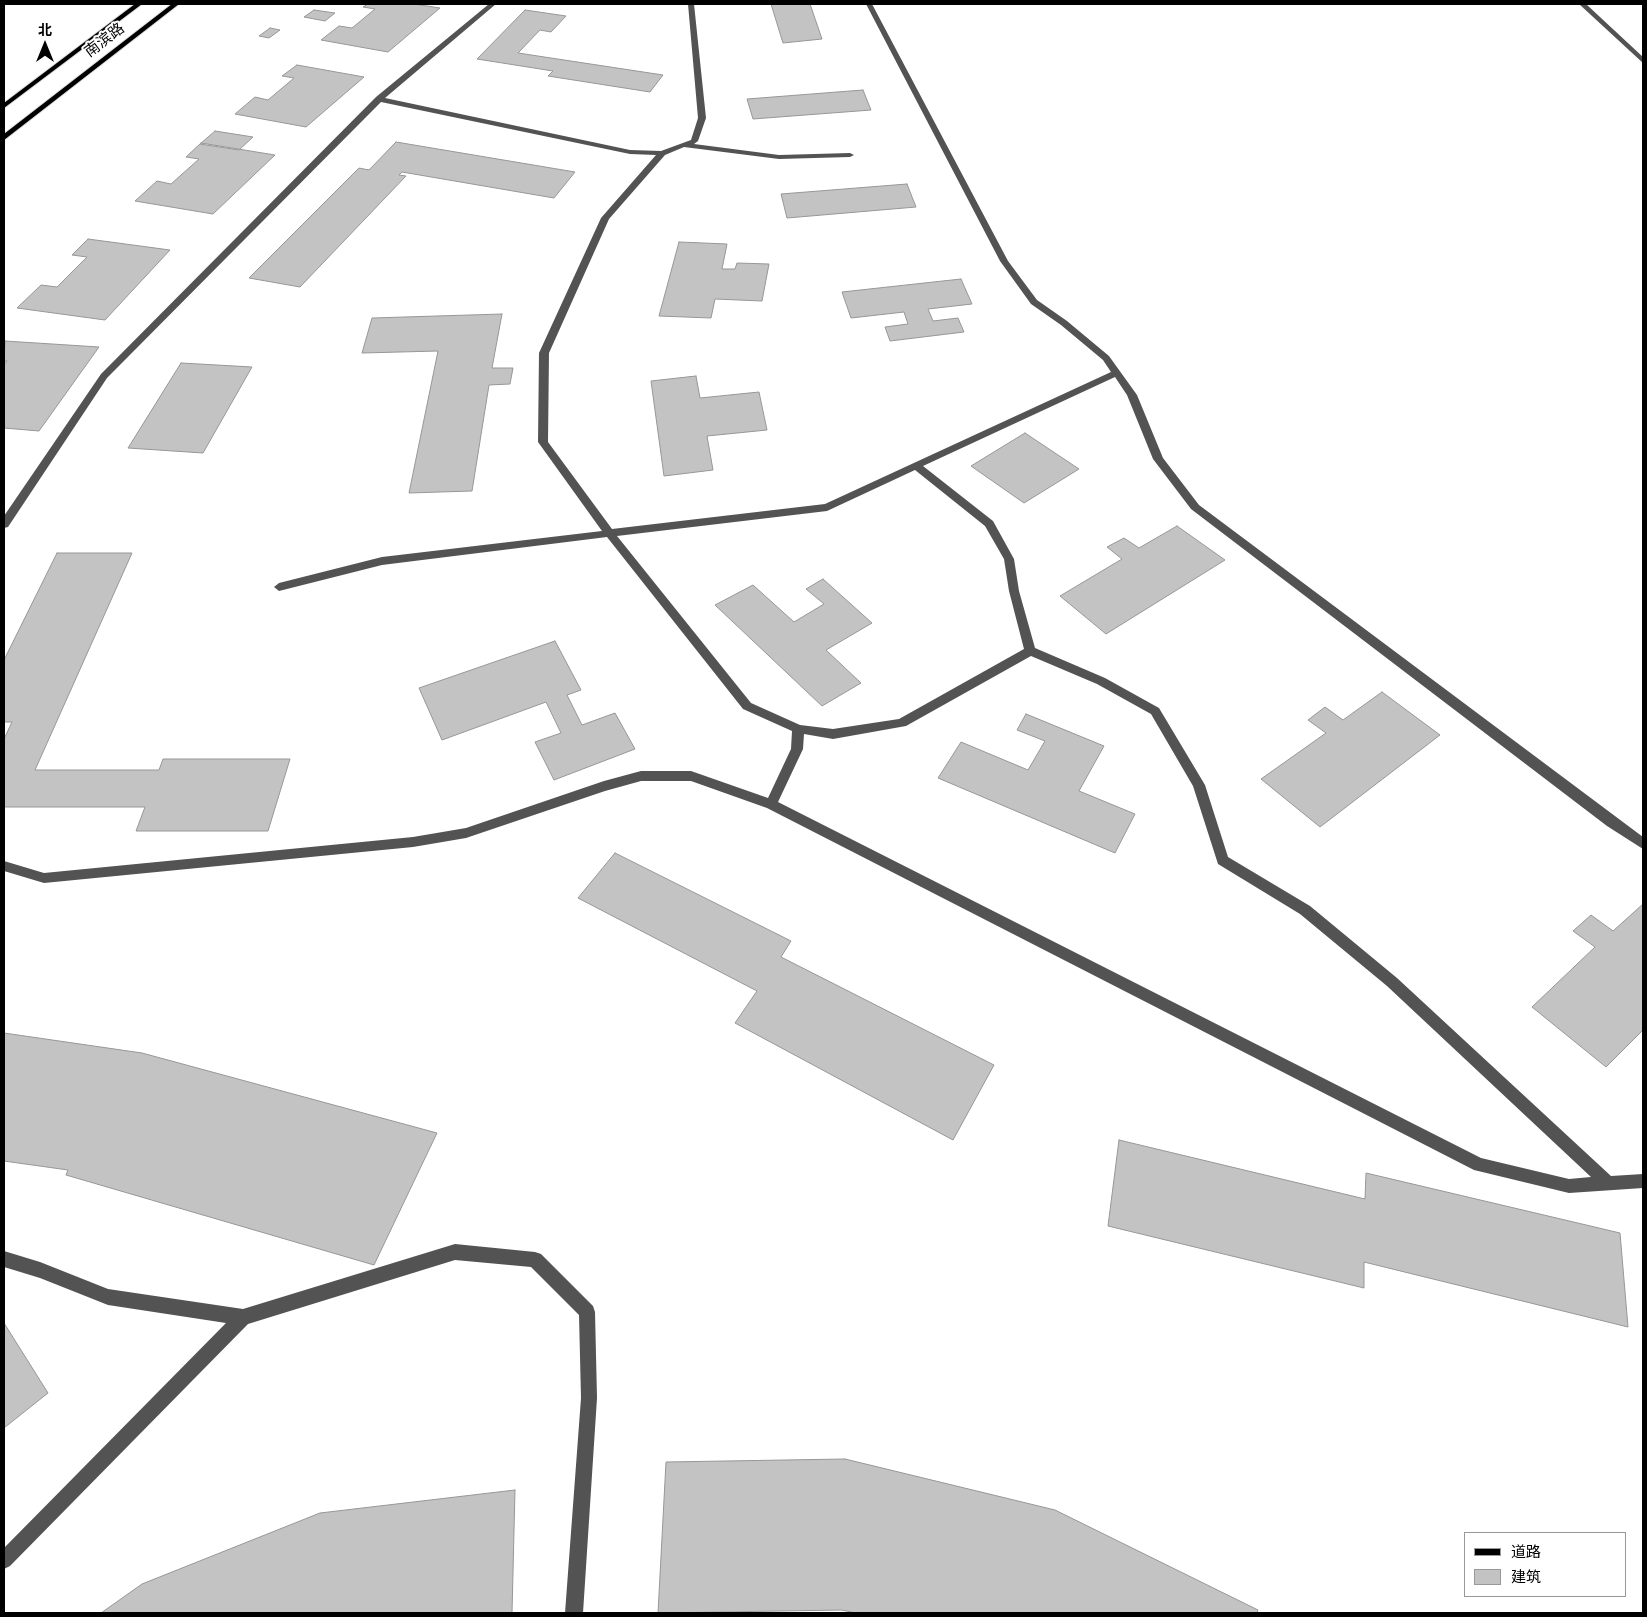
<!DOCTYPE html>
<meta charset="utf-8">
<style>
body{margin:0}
#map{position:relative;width:1647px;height:1617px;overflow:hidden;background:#fff;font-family:Jost,"Noto Sans SC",sans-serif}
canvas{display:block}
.frame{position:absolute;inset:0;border:5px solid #000;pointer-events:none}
.legend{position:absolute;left:1464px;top:1532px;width:162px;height:65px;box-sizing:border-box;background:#fff;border:1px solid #999;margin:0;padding:6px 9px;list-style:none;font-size:15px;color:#000}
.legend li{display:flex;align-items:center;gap:10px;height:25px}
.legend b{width:25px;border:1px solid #999}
.north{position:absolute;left:20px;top:20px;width:50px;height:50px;-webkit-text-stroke:4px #fff;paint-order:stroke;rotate:0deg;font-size:14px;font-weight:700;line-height:20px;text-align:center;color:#000}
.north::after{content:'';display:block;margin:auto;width:18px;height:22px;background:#000;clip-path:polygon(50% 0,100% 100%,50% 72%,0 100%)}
</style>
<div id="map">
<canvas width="1647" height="1617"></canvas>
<div class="frame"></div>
<ul class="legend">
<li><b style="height:6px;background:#000"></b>道路</li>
<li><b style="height:14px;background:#c3c3c3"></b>建筑</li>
</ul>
<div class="north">北</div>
</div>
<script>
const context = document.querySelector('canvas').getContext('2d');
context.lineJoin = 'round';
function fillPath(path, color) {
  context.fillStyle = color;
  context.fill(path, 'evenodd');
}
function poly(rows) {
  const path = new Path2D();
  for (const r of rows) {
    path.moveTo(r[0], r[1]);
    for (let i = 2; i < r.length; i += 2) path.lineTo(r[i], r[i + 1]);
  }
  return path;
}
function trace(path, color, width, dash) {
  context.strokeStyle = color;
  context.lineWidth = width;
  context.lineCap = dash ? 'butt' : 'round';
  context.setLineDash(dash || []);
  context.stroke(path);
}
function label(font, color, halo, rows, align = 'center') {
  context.font = font + ' Jost,"Noto Sans SC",sans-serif';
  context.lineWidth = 4;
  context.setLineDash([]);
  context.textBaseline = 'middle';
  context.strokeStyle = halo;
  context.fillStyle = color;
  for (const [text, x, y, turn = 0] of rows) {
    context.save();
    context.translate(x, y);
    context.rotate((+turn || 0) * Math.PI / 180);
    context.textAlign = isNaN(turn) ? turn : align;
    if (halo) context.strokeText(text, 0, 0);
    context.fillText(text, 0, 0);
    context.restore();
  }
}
const building = poly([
 [368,4,414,4,440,8,388,52,321,40,339,26,352,28,375,9,363,7,368,4],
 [771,4,810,4,822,39,783,43,771,4],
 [314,10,335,13,325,21,304,17,314,10],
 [525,10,566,16,551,32,540,30,518,53,663,75,650,92,548,76,553,71,477,59,525,10],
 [270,28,280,30,269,38,259,36,270,28],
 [297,65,364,77,306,127,235,114,255,97,268,100,294,78,282,76,297,65],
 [863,90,871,110,753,119,747,99,863,90],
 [215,131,253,137,239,150,200,144,215,131],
 [396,142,575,172,554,198,402,172,399,175,406,176,300,287,249,278,359,168,369,170,396,142],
 [201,143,275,155,213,214,135,201,157,181,171,184,199,159,186,157,201,143],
 [907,184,916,207,787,218,781,194,907,184],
 [88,239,170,250,105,320,17,308,41,285,57,287,87,257,72,255,88,239],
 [679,242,727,244,722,269,735,269,737,263,769,264,762,301,715,299,711,318,659,316,679,242],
 [961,279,972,304,928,309,933,321,958,318,964,332,890,341,885,327,908,324,904,312,851,318,842,292,961,279],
 [502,314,492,368,513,368,510,384,489,385,472,491,409,493,438,351,362,353,372,318,502,314],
 [5,341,99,347,39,431,4,428,4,365,7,361,4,361,5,341],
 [181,363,252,367,203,453,128,448,181,363],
 [696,376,700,398,759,392,767,430,707,436,713,470,664,476,651,381,696,376],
 [1025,433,1079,469,1024,503,971,466,1025,433],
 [1177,526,1225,560,1106,634,1060,596,1122,559,1107,547,1124,538,1139,548,1177,526],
 [57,553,132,553,35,770,159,770,163,759,290,759,268,831,136,831,145,807,4,807,4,739,12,722,4,722,4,660,57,553],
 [823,579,872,623,826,650,861,683,822,706,715,605,753,585,794,622,824,604,806,589,823,579],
 [555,641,581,690,567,695,582,725,615,713,635,749,554,780,535,742,561,733,546,702,442,740,419,688,555,641],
 [1382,692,1440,735,1320,827,1261,779,1326,733,1308,720,1325,707,1343,720,1382,692],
 [1026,714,1104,746,1079,791,1135,814,1115,853,938,778,961,742,1028,770,1045,741,1017,730,1026,714],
 [615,853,791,941,781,957,994,1065,953,1140,735,1023,757,991,578,898,615,853],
 [1643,904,1643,1030,1606,1067,1532,1007,1595,947,1573,931,1591,915,1613,931,1643,904],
 [4,1033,142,1053,437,1133,374,1265,66,1175,68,1170,4,1161,4,1033],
 [1119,1140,1365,1199,1366,1173,1620,1233,1628,1327,1364,1262,1364,1288,1108,1226,1119,1140],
 [4,1323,48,1393,4,1428,4,1323],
 [845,1459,1055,1510,1258,1610,1257,1613,855,1613,842,1610,658,1613,666,1462,845,1459],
 [515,1490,512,1613,101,1613,142,1584,320,1513,515,1490]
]);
fillPath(building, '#c3c3c3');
trace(building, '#979797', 1);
const major = poly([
 [135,4,142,4,4,108,4,103,135,4],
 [172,4,179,4,4,140,4,134,172,4]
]);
trace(major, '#dbdbdb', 2);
fillPath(poly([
 [489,4,496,4,385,98,630,150,661,151,691,140,698,118,688,4,694,4,706,118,698,141,694,144,779,155,850,153,854,155,850,157,779,159,684,147,665,155,609,219,549,353,548,442,612,529,825,504,1111,372,1103,360,1061,325,1031,304,1000,261,866,4,872,4,1008,261,1037,300,1067,321,1109,356,1137,395,1163,458,1199,505,1643,837,1643,849,1607,826,1191,509,1153,459,1127,395,1115,377,923,466,993,521,1014,559,1019,591,1035,648,1105,678,1159,708,1205,785,1228,857,1310,906,1397,978,1611,1176,1643,1174,1643,1188,1569,1193,1474,1170,767,808,691,781,641,781,605,791,466,838,413,847,44,883,4,871,4,861,44,873,413,837,466,828,604,781,641,771,691,771,768,798,791,749,792,731,743,709,607,537,382,565,279,591,274,587,279,583,382,557,602,531,538,442,539,353,601,218,656,155,630,154,381,102,107,378,8,527,4,528,4,516,101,374,376,97,489,4],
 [915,470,985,526,1004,559,1009,591,1024,649,899,719,833,729,800,725,751,703,617,536,827,511,915,470],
 [1031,656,1097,684,1151,714,1193,786,1218,864,1300,914,1387,986,1591,1177,1569,1179,1481,1158,778,802,803,749,804,734,833,739,906,726,1031,656],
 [1579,4,1586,4,1643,57,1643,63,1579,4],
 [455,1244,535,1252,541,1254,593,1306,595,1312,597,1398,583,1613,565,1613,581,1398,579,1315,531,1267,455,1260,248,1324,10,1566,4,1569,4,1548,226,1323,108,1305,40,1278,4,1267,4,1251,40,1262,108,1289,243,1309,455,1244]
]), '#535353');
fillPath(major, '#000');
label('15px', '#000', '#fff', [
 ["南滨路",105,41,-37]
]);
</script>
